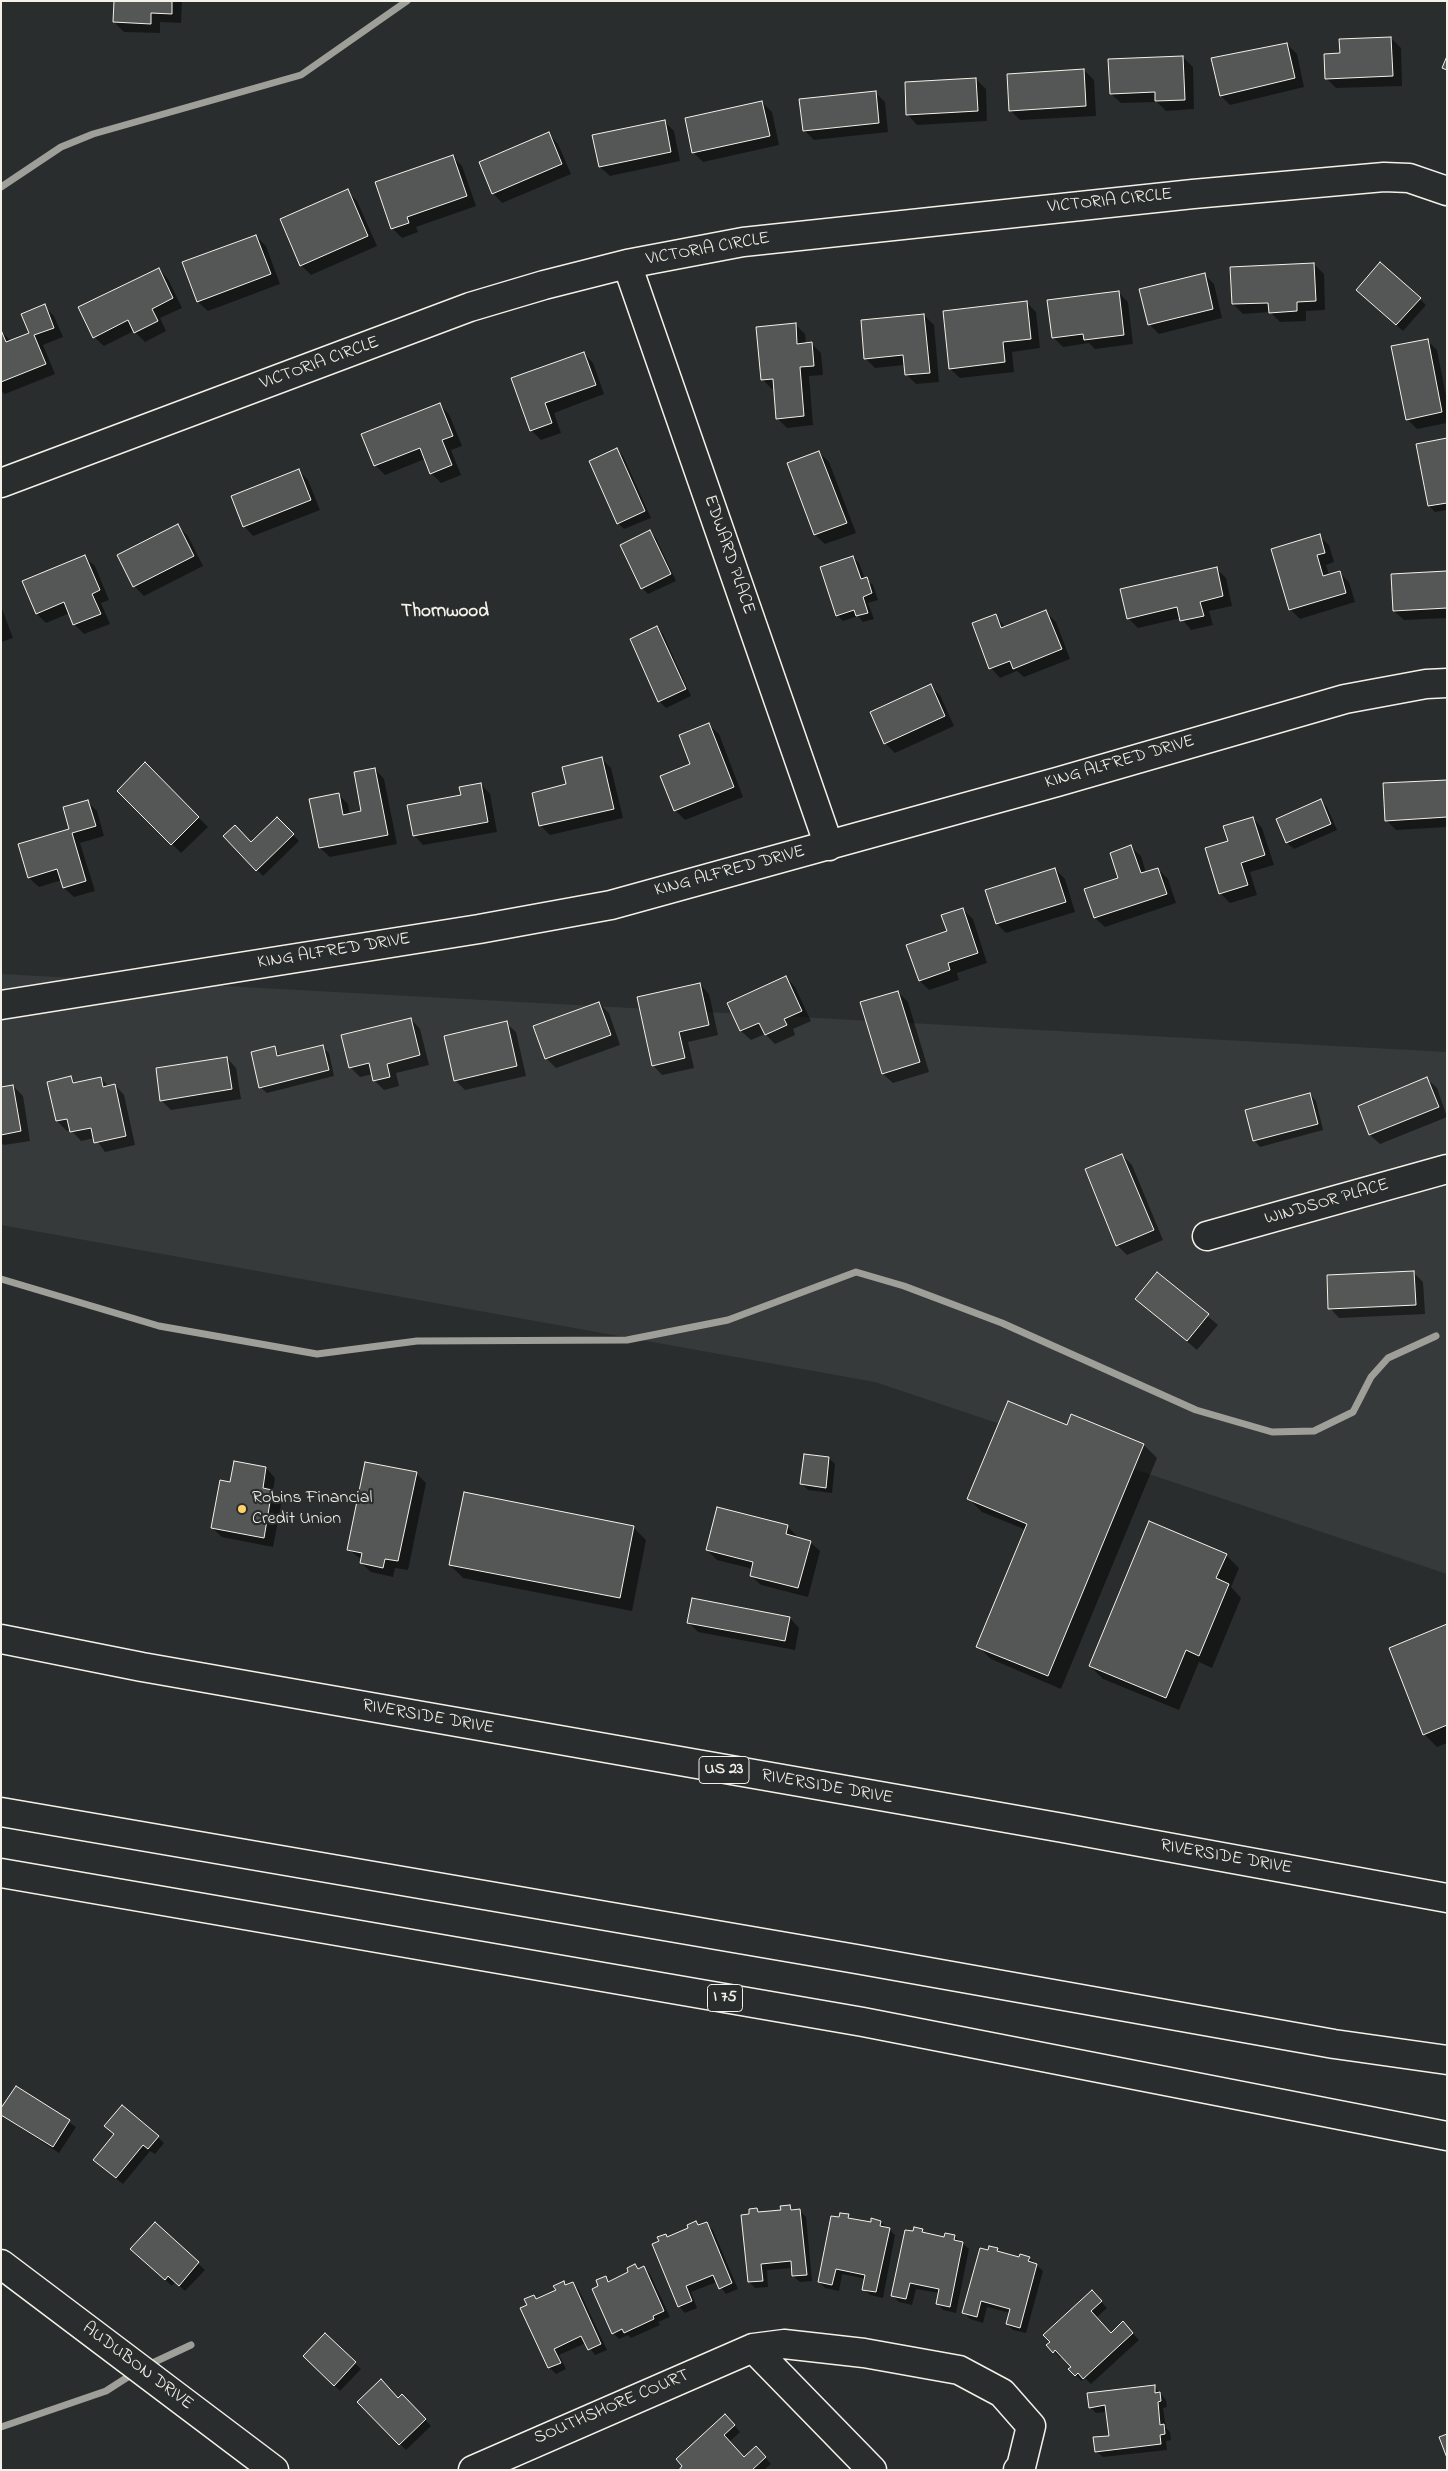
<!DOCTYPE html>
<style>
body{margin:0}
#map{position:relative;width:1448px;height:2471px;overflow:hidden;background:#2a2d2e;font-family:"Indie Flower",sans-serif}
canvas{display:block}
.frame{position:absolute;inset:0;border:2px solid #f4f1e8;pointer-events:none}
</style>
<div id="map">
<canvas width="1448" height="2471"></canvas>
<div class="frame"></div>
</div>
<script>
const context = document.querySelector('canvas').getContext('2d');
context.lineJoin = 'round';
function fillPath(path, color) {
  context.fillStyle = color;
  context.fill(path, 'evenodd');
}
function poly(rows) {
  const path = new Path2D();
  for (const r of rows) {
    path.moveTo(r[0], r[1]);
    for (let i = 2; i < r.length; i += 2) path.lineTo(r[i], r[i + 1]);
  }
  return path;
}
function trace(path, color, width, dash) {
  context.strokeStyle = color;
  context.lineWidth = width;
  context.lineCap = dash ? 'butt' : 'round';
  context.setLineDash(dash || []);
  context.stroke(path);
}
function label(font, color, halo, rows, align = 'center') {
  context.font = font + ' "Indie Flower",sans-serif';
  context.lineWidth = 4.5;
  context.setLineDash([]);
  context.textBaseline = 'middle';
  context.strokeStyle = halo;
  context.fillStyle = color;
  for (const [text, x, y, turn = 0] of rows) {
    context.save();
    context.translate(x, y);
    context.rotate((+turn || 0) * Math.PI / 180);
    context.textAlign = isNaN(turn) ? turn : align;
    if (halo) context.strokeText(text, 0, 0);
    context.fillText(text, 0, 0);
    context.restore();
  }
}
fillPath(poly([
 [1,974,1447,1052,1447,1574,875,1382,1,1225]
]), '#373a3a');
fillPath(poly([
 [115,1,182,1,181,23,160,22,160,33,124,32,114,22],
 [1391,38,1401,48,1402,86,1336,88,1326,78],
 [1287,44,1297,54,1304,87,1230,105,1221,96],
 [1183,57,1193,67,1194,109,1166,111,1157,102,1121,103,1111,94],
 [1084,70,1094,80,1096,116,1020,120,1010,110],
 [976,79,986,89,987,121,917,125,908,115],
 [875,92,885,102,888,132,814,140,804,130],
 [762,102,772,112,779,145,703,162,693,152],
 [664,121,674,131,680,161,610,176,600,167],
 [549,134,558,144,571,174,502,203,493,193],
 [452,156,462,166,476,206,416,227,418,232,402,238,392,228],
 [347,191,357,201,377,246,311,275,301,265],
 [256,236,266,246,280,284,208,311,198,302,184,263],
 [1314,264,1324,274,1325,310,1306,311,1306,321,1280,322,1270,312,1243,314,1233,304],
 [159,269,168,279,182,308,160,318,166,331,145,342,134,331,104,346,94,337],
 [1204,274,1214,284,1222,318,1159,334,1149,324],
 [1118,292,1128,302,1133,344,1095,349,1089,343,1063,347,1053,337],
 [1364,296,1420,299,1426,305,1403,331],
 [1026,302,1036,312,1040,348,1012,352,1014,372,960,378,950,369],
 [44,306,54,316,63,337,43,345,55,374,5,394,1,391,1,331,11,341,30,333],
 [924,315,934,325,939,382,916,384,906,374,905,365,875,368,865,358],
 [795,324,805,334,806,344,811,343,821,353,823,375,809,376,813,425,787,428,777,418,775,389,772,389,762,379],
 [1427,340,1437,350,1447,401,1447,423,1417,429,1407,419],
 [584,353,593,363,604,394,554,413,561,433,541,440,531,430,512,379],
 [439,404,449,414,462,446,451,450,461,475,441,483,431,473,425,459,385,475,375,465],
 [1447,439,1447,510,1435,512,1429,506],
 [617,450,623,456,651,518,624,529,618,523],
 [819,452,829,462,856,533,825,544,815,535,788,464],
 [299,471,308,480,320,510,253,536,244,526],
 [178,526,188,536,203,566,144,596,134,586],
 [650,532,656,538,676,581,648,594,642,588],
 [1319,536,1329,545,1334,562,1326,565,1329,575,1339,572,1349,582,1355,602,1300,619,1290,609],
 [85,557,95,566,109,600,101,603,110,624,84,634,75,625,70,613,46,623,37,614],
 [853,557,859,563,865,579,873,585,878,600,868,603,874,619,863,622,858,616,843,621,837,615],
 [1216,568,1226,578,1232,606,1209,611,1213,625,1191,630,1181,618,1138,628,1128,618],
 [1447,572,1447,618,1404,620,1394,611],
 [1,606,13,638,1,642],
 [1046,612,1056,622,1070,659,1024,677,1017,671,1000,678,991,668,995,615,1006,628],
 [657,628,663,634,691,696,666,708,659,701,631,639],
 [931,686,940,695,954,726,895,753,885,743],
 [709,725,719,734,743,797,685,820,675,810],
 [602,759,611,768,623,818,550,835,541,826,533,793,568,785],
 [145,764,208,827,181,853,119,791],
 [375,769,384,779,397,844,330,857,320,848,311,800,338,794,348,804,350,815,363,812],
 [1447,781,1447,827,1396,830,1386,820],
 [481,784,490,794,497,832,423,845,414,835],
 [87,801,97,811,104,836,80,843,95,891,74,897,64,888,62,880,39,887,29,878,71,830],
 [1321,801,1327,807,1337,830,1294,849,1287,843,1277,819],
 [1253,818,1262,828,1274,865,1250,872,1257,895,1230,903,1221,894],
 [277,819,299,841,263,876,225,836,251,844],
 [1131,847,1141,856,1146,873,1158,869,1168,879,1176,903,1105,927,1095,918,1086,890,1119,878],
 [1055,869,1065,879,1075,912,1006,933,997,924],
 [963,909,973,919,987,963,957,973,959,980,929,990,920,981],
 [786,977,795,987,811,1021,793,1029,795,1035,775,1044,765,1034,751,1040,741,1031,729,1003],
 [700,984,709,994,718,1035,688,1042,694,1068,662,1075,653,1065],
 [898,992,908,1002,929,1072,893,1083,883,1074],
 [599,1003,609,1013,620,1045,556,1068,546,1058],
 [411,1019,420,1029,429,1065,396,1073,399,1086,384,1090,374,1080,373,1074,360,1077,350,1067],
 [506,1023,516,1032,526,1076,465,1090,455,1080],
 [322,1047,329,1053,334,1076,267,1093,260,1087,274,1048,281,1057],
 [227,1058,236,1068,241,1099,171,1110,161,1100],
 [71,1078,77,1084,101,1078,109,1087,115,1085,124,1095,135,1145,105,1152,95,1138,81,1141,71,1130,67,1131,57,1121],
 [1427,1079,1437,1088,1447,1117,1380,1144,1370,1135,1359,1107],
 [13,1086,23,1096,30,1141,4,1145,1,1143,1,1088],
 [1310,1094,1316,1101,1323,1130,1260,1147,1254,1140],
 [1122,1155,1132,1165,1163,1240,1127,1255,1117,1245],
 [1414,1273,1423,1282,1425,1314,1339,1318,1330,1308],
 [1158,1274,1218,1325,1197,1350,1137,1299],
 [1072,1416,1144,1445,1157,1458,1061,1689,991,1659,978,1646,1026,1530,982,1512,969,1499,1067,1427],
 [829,1458,835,1464,832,1493,808,1490,802,1484],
 [266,1468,275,1478,273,1492,282,1500,273,1547,222,1537,212,1528,231,1484],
 [416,1473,426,1483,408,1570,395,1568,393,1577,371,1572,361,1563,362,1560,348,1549],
 [787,1526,797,1536,797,1538,810,1542,820,1551,808,1597,761,1585,751,1576,753,1569,717,1560,707,1550],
 [633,1527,646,1540,632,1611,463,1578,450,1565],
 [1226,1555,1239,1568,1231,1587,1241,1598,1212,1668,1199,1662,1179,1710,1103,1679,1090,1666],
 [790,1618,799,1628,795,1650,698,1632,688,1622],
 [1447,1626,1447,1743,1437,1747,1424,1734],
 [16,2087,76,2127,59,2153,1,2115],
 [158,2137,164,2143,155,2154,150,2151,123,2184,100,2166],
 [790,2206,795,2211,800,2211,806,2217,812,2281,800,2282,793,2276,793,2268,767,2270,768,2287,755,2288,749,2282,750,2215,757,2210,760,2213,782,2211],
 [848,2216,853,2220,872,2224,881,2222,895,2235,883,2298,870,2295,863,2289,866,2279,842,2274,839,2291,825,2288,819,2282,840,2218],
 [696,2222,700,2226,706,2223,713,2230,738,2289,726,2294,717,2282,691,2292,697,2308,685,2313,679,2306,660,2242,666,2235,668,2238,690,2229],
 [155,2224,205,2270,185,2291,175,2282,172,2286,138,2255],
 [922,2230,926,2234,945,2238,954,2236,969,2249,956,2313,943,2310,937,2303,939,2293,916,2289,912,2305,899,2302,893,2296,914,2233],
 [997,2249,1002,2254,1020,2259,1029,2258,1043,2271,1026,2333,1013,2330,1007,2324,1010,2313,987,2307,983,2323,970,2319,964,2313,988,2251],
 [635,2265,639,2270,644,2267,650,2274,670,2317,658,2322,660,2325,631,2338,628,2335,619,2339,613,2333,600,2287,605,2278,610,2282,630,2273],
 [563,2282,567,2286,573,2284,579,2290,607,2350,595,2355,586,2343,559,2355,566,2369,556,2374,550,2368,522,2309,528,2306,534,2296,537,2300,557,2291],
 [1092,2292,1107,2308,1096,2318,1111,2335,1123,2323,1139,2340,1091,2384,1085,2378,1082,2381,1070,2369,1072,2367,1062,2356,1060,2358,1048,2345],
 [325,2334,361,2369,340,2391,304,2356],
 [1154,2386,1166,2400,1167,2407,1163,2408,1166,2428,1170,2432,1171,2440,1166,2441,1167,2450,1103,2457,1096,2451,1110,2437,1107,2412,1096,2413,1090,2407],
 [402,2396,431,2426,406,2450,359,2402,398,2399],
 [725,2415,740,2432,729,2442,744,2458,756,2447,771,2464,764,2470,681,2470]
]), '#0007');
trace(poly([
 [1,187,61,147,93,134,301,75,407,1],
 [1,1279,159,1326,317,1354,417,1341,627,1340,728,1320,856,1272,904,1286,1002,1323,1196,1410,1272,1432,1314,1431,1353,1412,1371,1377,1388,1358,1436,1336],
 [146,2366,191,2345],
 [1,2427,106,2391,134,2373]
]), '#9f9f9a', 7);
const building = poly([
 [114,1,172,1,172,14,151,13,151,24,113,22,114,1],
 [1391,37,1393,76,1325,79,1324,54,1340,53,1339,39,1391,37],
 [1287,43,1295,78,1220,96,1211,58,1287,43],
 [1183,56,1185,100,1155,101,1155,92,1110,94,1108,59,1183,56],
 [1447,56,1447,70,1442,68,1447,56],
 [1084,69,1086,106,1009,111,1007,74,1084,69],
 [976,78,978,111,906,115,905,82,976,78],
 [876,91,879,123,803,131,799,99,876,91],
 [762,101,770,136,692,153,685,118,762,101],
 [665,120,671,152,599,167,592,135,665,120],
 [549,132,562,164,492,194,479,162,549,132],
 [453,155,467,196,407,217,409,223,391,229,375,182,453,155],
 [348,189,368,236,300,266,280,219,348,189],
 [256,235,271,274,197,302,182,262,256,235],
 [1380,262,1421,298,1396,325,1356,290,1380,262],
 [1314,263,1316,301,1297,302,1297,311,1269,313,1268,303,1232,304,1230,267,1314,263],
 [159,268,173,298,152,309,158,321,134,333,128,320,93,338,78,307,159,268],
 [1205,273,1213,309,1148,325,1139,289,1205,273],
 [1119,291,1124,335,1084,340,1083,334,1052,338,1047,300,1119,291],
 [1027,301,1031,339,1003,342,1005,362,949,369,943,311,1027,301],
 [45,304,54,328,34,335,46,364,1,382,1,330,6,342,29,333,21,314,45,304],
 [924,314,930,373,905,375,903,355,864,359,861,320,924,314],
 [796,323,797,344,812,342,814,366,800,367,804,416,776,419,773,379,761,380,756,327,796,323],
 [1428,339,1442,412,1406,420,1391,346,1428,339],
 [584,352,596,385,545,403,552,423,530,431,511,378,584,352],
 [440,403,453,436,442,440,452,465,430,474,420,448,374,466,361,434,440,403],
 [1447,438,1447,503,1428,506,1416,444,1447,438],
 [617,448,645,511,617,524,589,461,617,448],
 [819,451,847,523,814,535,787,463,819,451],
 [299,469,311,500,243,527,231,496,299,469],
 [178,524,194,556,133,587,117,555,178,524],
 [650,530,671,574,641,589,620,545,650,530],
 [1320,534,1325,553,1317,555,1323,576,1340,571,1346,593,1289,610,1271,549,1320,534],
 [85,555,100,590,92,594,101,614,73,625,64,602,36,614,22,581,85,555],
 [853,556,861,579,867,577,872,593,863,597,868,613,856,616,854,610,836,616,820,567,853,556],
 [1217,567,1223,596,1200,602,1204,616,1180,621,1177,607,1127,619,1120,589,1217,567],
 [1447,571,1447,608,1393,611,1391,574,1447,571],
 [1046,610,1062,649,1013,669,1010,661,989,669,972,623,996,614,1001,628,1046,610],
 [657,626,686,689,658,702,630,639,657,626],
 [931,684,945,716,884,744,870,712,931,684],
 [709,723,734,787,674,811,660,776,690,764,679,735,709,723],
 [602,757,614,809,539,826,532,793,566,784,562,767,602,757],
 [145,762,199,817,171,845,117,791,145,762],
 [375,768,388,835,319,848,309,799,339,793,343,815,361,811,354,772,375,768],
 [1447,780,1447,817,1385,821,1383,783,1447,780],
 [481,783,488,822,413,836,407,805,461,795,459,787,481,783],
 [1321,799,1331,824,1286,843,1276,819,1321,799],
 [88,800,96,826,72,833,86,881,63,888,57,869,28,878,18,844,69,829,63,807,88,800],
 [277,817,294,834,256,871,223,836,235,825,251,842,277,817],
 [1253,817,1265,855,1241,863,1248,885,1219,894,1205,848,1228,841,1223,826,1253,817],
 [1131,845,1141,873,1158,868,1167,894,1094,918,1084,889,1118,878,1110,853,1131,845],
 [1055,868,1066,902,996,924,985,890,1055,868],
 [963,908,978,953,948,963,950,970,919,981,906,945,947,931,941,915,963,908],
 [786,976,802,1011,784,1019,787,1025,765,1035,759,1023,740,1031,727,1003,786,976],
 [700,983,709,1025,679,1032,685,1058,652,1066,637,997,700,983],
 [898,991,920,1062,882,1074,860,1002,898,991],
 [599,1002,611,1035,545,1059,533,1026,599,1002],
 [411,1018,420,1055,387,1064,390,1077,373,1081,369,1063,349,1068,341,1035,411,1018],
 [507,1021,517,1066,454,1081,444,1036,507,1021],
 [323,1045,329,1070,259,1088,251,1052,275,1046,277,1056,323,1045],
 [227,1057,232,1089,160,1101,156,1068,227,1057],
 [71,1076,73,1083,101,1077,103,1087,115,1084,126,1136,94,1143,91,1128,70,1132,67,1119,56,1121,47,1082,71,1076],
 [1427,1077,1439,1107,1369,1135,1358,1106,1427,1077],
 [13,1085,21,1131,1,1135,1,1087,13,1085],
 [1310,1093,1318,1124,1253,1141,1245,1110,1310,1093],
 [1122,1154,1154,1230,1116,1246,1085,1169,1122,1154],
 [1414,1271,1416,1305,1328,1309,1327,1275,1414,1271],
 [1157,1272,1209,1314,1187,1341,1135,1299,1157,1272],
 [1008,1401,1067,1425,1071,1414,1144,1444,1048,1676,976,1647,1027,1524,967,1499,1008,1401],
 [804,1454,829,1457,826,1488,800,1484,804,1454],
 [234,1461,266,1467,263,1488,272,1490,264,1538,211,1528,220,1480,230,1482,234,1461],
 [365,1462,417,1472,398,1561,385,1559,383,1568,360,1563,362,1553,347,1550,365,1462],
 [464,1492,634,1526,620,1598,449,1565,464,1492],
 [717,1507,788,1525,786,1534,811,1541,798,1588,750,1576,753,1562,706,1550,717,1507],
 [1149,1521,1227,1554,1216,1578,1229,1584,1199,1656,1186,1650,1166,1698,1089,1666,1149,1521],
 [692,1598,790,1617,785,1641,687,1623,692,1598],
 [1447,1624,1447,1725,1423,1735,1389,1648,1447,1624],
 [16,2086,70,2120,53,2147,1,2115,1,2108,16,2086],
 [122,2105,159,2136,148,2149,143,2145,116,2178,93,2160,114,2134,104,2126,122,2105],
 [790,2205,791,2210,800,2209,807,2275,792,2276,791,2261,761,2264,763,2281,748,2282,741,2215,749,2214,749,2209,757,2208,758,2212,781,2210,780,2206,790,2205],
 [840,2213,849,2214,848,2218,871,2222,871,2218,881,2221,880,2226,890,2228,876,2292,862,2290,865,2275,836,2269,832,2285,818,2282,831,2216,839,2217,840,2213],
 [696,2221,698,2225,707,2222,732,2283,719,2289,713,2275,686,2286,692,2301,678,2307,652,2244,659,2241,657,2237,666,2234,667,2237,688,2228,687,2225,696,2221],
 [155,2222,199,2262,179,2286,168,2276,165,2280,130,2249,155,2222],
 [914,2227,923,2229,922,2232,944,2237,945,2233,955,2235,954,2240,963,2242,950,2307,936,2304,939,2289,910,2283,906,2299,891,2296,905,2230,913,2231,914,2227],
 [989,2246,998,2248,997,2251,1019,2257,1020,2254,1030,2257,1028,2261,1037,2264,1020,2328,1006,2324,1010,2309,981,2301,977,2317,962,2313,980,2248,988,2250,989,2246],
 [635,2264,638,2269,644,2266,664,2311,653,2316,654,2319,624,2333,622,2329,612,2334,592,2289,598,2286,596,2280,606,2276,608,2282,628,2272,627,2268,635,2264],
 [564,2281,565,2285,573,2282,601,2344,588,2350,581,2336,554,2349,561,2363,548,2368,520,2308,527,2305,524,2299,534,2295,536,2299,556,2290,553,2286,564,2281],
 [1092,2290,1102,2301,1091,2311,1111,2333,1123,2321,1133,2333,1083,2379,1078,2373,1075,2376,1068,2369,1071,2367,1055,2350,1053,2353,1046,2345,1050,2342,1043,2335,1092,2290],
 [325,2333,356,2362,334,2386,303,2356,325,2333],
 [381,2379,398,2398,402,2394,426,2419,399,2445,357,2402,381,2379],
 [1155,2385,1155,2393,1160,2392,1161,2401,1158,2402,1160,2425,1164,2424,1165,2434,1160,2435,1161,2444,1095,2452,1093,2437,1109,2436,1105,2405,1089,2408,1087,2393,1155,2385],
 [725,2414,735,2425,724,2435,744,2457,756,2446,766,2457,752,2470,679,2470,682,2466,676,2459,725,2414],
 [1447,2434,1447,2458,1439,2437,1447,2434]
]);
fillPath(building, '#555756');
trace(building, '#f4f1e8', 1);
const minor = poly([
 [627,264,829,846],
 [1,483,470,307,544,285,627,264,743,242,1193,194,1384,177,1409,178,1447,191],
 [1,1005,479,929,611,905,1057,782,1345,699,1426,684,1447,683],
 [1207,1236,1447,1169],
 [1,2264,274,2470],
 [753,2348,872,2470],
 [473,2470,753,2348,784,2344,864,2353,959,2370,1002,2393,1031,2426,1021,2467,1018,2470]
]);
const major = poly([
 [1,1639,142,1667,1063,1828,1447,1898]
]);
const highway = poly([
 [1,1812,856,1959,1334,2044,1447,2060],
 [1,1873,863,2022,1447,2136]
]);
trace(minor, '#f4f1e8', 31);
trace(major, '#f4f1e8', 31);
trace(highway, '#f4f1e8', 31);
trace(minor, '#2a2d2e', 28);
trace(major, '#2a2d2e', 28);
trace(highway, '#2a2d2e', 28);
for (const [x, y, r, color] of [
 [242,1509,5,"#ffd166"]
]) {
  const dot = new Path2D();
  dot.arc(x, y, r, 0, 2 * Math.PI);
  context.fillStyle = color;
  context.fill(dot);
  trace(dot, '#2a2d2e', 2);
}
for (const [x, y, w] of [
 [724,1770,50],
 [725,1998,35]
]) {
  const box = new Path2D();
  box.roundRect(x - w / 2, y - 13.5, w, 27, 4);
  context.fillStyle = '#2a2d2e';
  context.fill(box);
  trace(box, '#f4f1e8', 1);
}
label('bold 16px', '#f4f1e8', null, [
 ["US 23",724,1770],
 ["I 75",725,1998]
]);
label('18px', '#f4f1e8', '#2a2d2e', [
 ["VICTORIA CIRCLE",1110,202,-6],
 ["VICTORIA CIRCLE",708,250,-10],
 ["VICTORIA CIRCLE",320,364,-20],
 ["EDWARD PLACE",728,555,71],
 ["KING ALFRED DRIVE",1120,763,-16],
 ["KING ALFRED DRIVE",730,872,-15],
 ["KING ALFRED DRIVE",334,952,-9],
 ["WINDSOR PLACE",1327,1203,-16],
 ["RIVERSIDE DRIVE",428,1718,10],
 ["RIVERSIDE DRIVE",827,1788,10],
 ["RIVERSIDE DRIVE",1226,1858,10],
 ["AUDUBON DRIVE",137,2367,37],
 ["SOUTHSHORE COURT",612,2408,-23]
]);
label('18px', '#f4f1e8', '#2a2d2e', [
 ["Robins Financial",252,1499],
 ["Credit Union",252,1520]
], 'left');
label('bold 19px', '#f4f1e8', '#2a2d2e', [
 ["Thornwood",445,613]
]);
</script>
